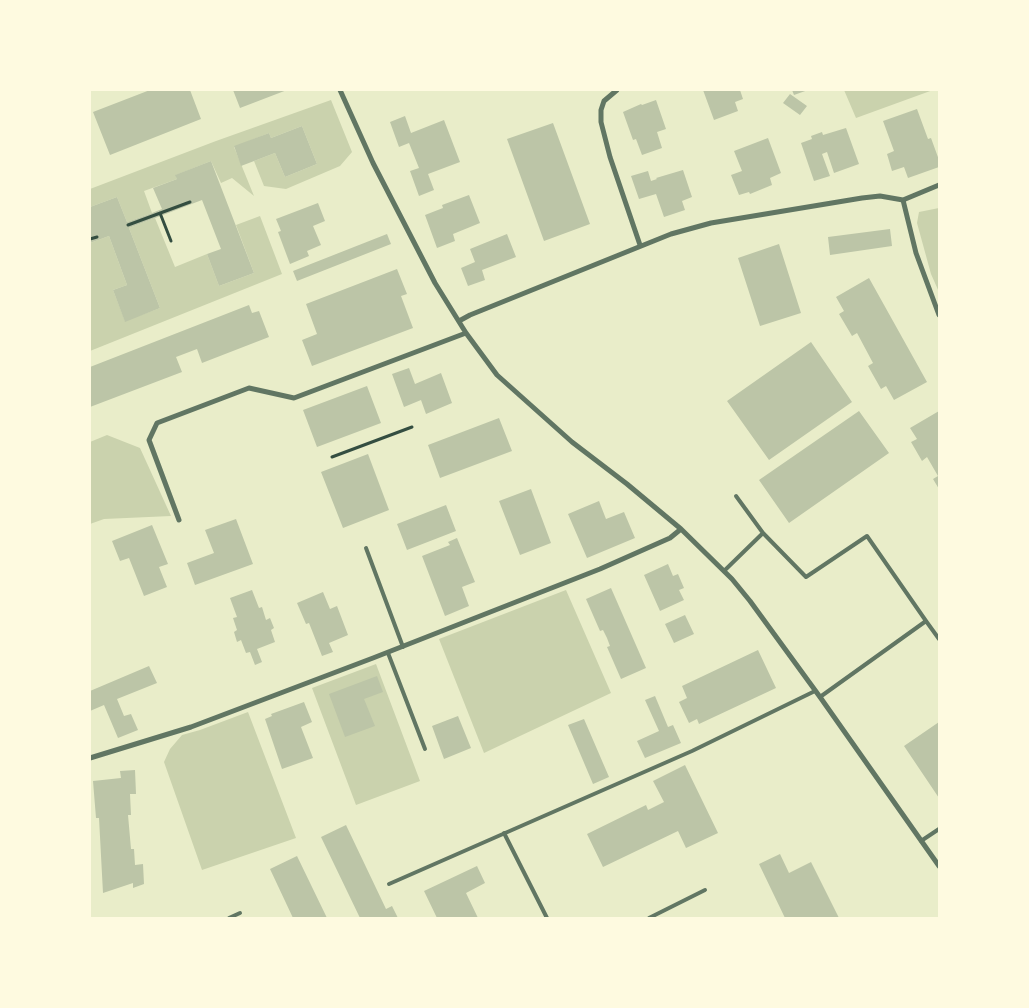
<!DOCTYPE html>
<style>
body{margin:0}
#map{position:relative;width:1029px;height:1008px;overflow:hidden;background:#e9edc9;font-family:"DejaVu Sans",sans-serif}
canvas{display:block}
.frame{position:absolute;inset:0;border:91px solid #fefae0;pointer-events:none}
</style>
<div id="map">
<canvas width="1029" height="1008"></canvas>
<div class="frame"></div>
</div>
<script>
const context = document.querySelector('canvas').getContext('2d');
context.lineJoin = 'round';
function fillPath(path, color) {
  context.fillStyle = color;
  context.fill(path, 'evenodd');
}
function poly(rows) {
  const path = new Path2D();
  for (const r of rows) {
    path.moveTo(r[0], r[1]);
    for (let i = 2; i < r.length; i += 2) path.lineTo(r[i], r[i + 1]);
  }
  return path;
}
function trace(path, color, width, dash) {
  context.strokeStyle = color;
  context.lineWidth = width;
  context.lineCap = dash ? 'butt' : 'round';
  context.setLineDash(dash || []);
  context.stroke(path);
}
fillPath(poly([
 [844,90,933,90,856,118],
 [331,100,352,152,340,166,286,189,264,186,254,161,275,153,285,177,317,164,302,126,271,138,269,133,234,147,254,196,232,178,221,183,211,161,176,175,177,179,144,191,152,213,127,222,117,197,90,207,90,189,216,141],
 [939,208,939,292,931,274,917,223,919,212],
 [260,216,282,274,90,351,90,243,109,236,127,285,113,290,125,321,160,308,129,228,155,218,175,267,207,254,219,286,254,273,236,225],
 [107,435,140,448,171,516,104,519,90,524,90,442],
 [566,590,611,693,484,753,439,639],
 [376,664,420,781,356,805,312,688],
 [248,712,296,838,202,870,164,762,170,749,182,735,200,730]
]), '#cad2ad');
fillPath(poly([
 [150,90,190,90,201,119,110,155,93,112],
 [233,90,287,90,240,108],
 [703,90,740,90,743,99,735,102,738,111,714,120],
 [792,90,808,90,794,95],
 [790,94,807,106,800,115,783,103],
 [656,100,666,129,657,132,662,148,642,155,636,139,633,140,623,112,641,104,642,105],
 [917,109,928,139,931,138,939,160,939,167,908,178,904,167,892,171,887,154,894,151,883,121],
 [405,116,411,133,444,120,460,162,428,174,434,190,419,196,410,171,419,168,409,143,399,147,390,122],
 [553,123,590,224,544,241,507,139],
 [302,126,317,164,285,177,275,153,241,166,234,146,269,133,271,138],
 [846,128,859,164,834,173,827,152,822,154,830,176,814,181,801,143,812,139,811,136,822,132,823,135],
 [768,138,781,173,770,178,772,185,750,194,749,192,739,195,731,175,742,171,734,151],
 [211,161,254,273,219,286,207,254,221,249,202,200,129,228,160,308,125,322,113,290,127,285,109,236,90,243,90,207,117,197,127,222,152,213,162,209,153,188,177,179,175,175],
 [683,170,692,197,682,201,685,210,664,217,656,194,639,199,631,176,648,171,651,181,657,179,656,178],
 [469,195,480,223,453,234,455,241,437,248,425,215,443,208,442,205],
 [318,203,325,221,313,226,321,245,307,251,309,256,290,264,278,232,281,231,276,219],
 [890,229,892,246,830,255,828,237],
 [387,234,391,244,297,281,293,271],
 [507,234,516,257,482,270,485,280,468,286,461,268,475,262,470,249],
 [779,244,801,313,760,326,738,258],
 [397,269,407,294,401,296,413,328,312,366,302,340,317,334,306,304],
 [869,278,927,382,894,400,886,386,881,389,868,366,873,363,857,333,852,336,839,314,844,311,836,297],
 [249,305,252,313,259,311,269,337,202,363,197,349,176,357,182,372,90,407,90,367],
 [811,342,852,402,769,460,727,401],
 [409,368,415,384,441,373,452,403,426,414,421,400,404,407,392,374],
 [367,386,381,423,317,447,303,410],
 [859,411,889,453,789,523,759,480],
 [939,411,939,489,933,479,938,476,927,457,922,461,911,442,917,439,910,428],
 [499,418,512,451,440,478,428,445],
 [368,454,389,510,343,528,321,472],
 [531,489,551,543,520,555,499,501],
 [599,501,606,519,624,512,635,538,587,558,568,514],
 [446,505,456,531,407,550,397,524],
 [236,519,253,564,195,585,187,563,214,553,205,530],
 [152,525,168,564,159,567,167,587,144,596,129,558,120,561,112,541],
 [457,538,475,582,462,587,469,606,445,616,422,556,450,545,448,542],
 [668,564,673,576,678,574,684,588,679,590,684,600,660,611,644,575],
 [611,588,646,668,621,679,607,647,610,646,607,638,603,630,600,631,586,599],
 [252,590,259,608,262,607,266,620,270,618,274,628,271,630,275,642,257,649,262,662,255,665,250,652,246,653,241,640,237,642,234,632,237,630,233,618,237,617,230,598],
 [323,592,330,609,337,606,348,635,329,643,333,652,322,656,309,623,306,624,297,603],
 [685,615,694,634,674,643,665,624],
 [758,650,776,688,699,724,697,719,689,723,679,702,687,698,682,686],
 [149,666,157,683,117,699,124,716,131,714,138,730,118,738,104,705,90,711,90,691],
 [377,676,383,692,364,699,375,726,345,737,329,694],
 [655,696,668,727,673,725,681,743,645,758,637,741,659,731,645,700],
 [304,702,312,722,301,727,313,758,282,769,265,719,272,716,271,714],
 [458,716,471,748,444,759,432,726],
 [584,719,609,777,593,784,568,725],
 [939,722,939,798,904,746],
 [685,765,718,833,686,848,678,831,603,867,587,834,646,805,648,810,664,802,653,781],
 [135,770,136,794,130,794,131,815,128,815,131,849,134,849,135,865,143,864,144,884,133,888,133,883,103,893,99,818,96,818,93,781,121,778,120,771],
 [346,825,386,909,392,906,398,918,360,918,321,837],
 [780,854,789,873,811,862,839,918,785,918,759,864],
 [297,856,327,918,293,918,270,869],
 [477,866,485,883,466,893,478,918,437,918,424,891]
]), '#bcc5a7');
trace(poly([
 [160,213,171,241],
 [128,225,190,202],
 [90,239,97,237],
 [332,457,412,427]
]), '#344e41', 3);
trace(poly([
 [736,496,763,533,806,577,867,536,926,621,820,697],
 [366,548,403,647],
 [724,571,763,533],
 [926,621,939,639],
 [388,653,425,749],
 [504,833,547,918],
 [921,841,939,829],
 [389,884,692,751,815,691],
 [229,918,240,913],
 [649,918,705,890]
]), '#617663', 4);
trace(poly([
 [340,90,373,163,435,283,466,333,497,375,572,442,627,484,681,529,732,579,750,601,820,697,939,866],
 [617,90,604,101,601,110,601,122,610,157,640,245],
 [903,200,916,253,939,315],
 [459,321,470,315,671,234,711,223,862,198,880,196,903,200,939,185],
 [179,520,149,440,157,423,249,388,294,398,466,333],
 [90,758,191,727,373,658,600,569,670,538,681,529]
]), '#617663', 5);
</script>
